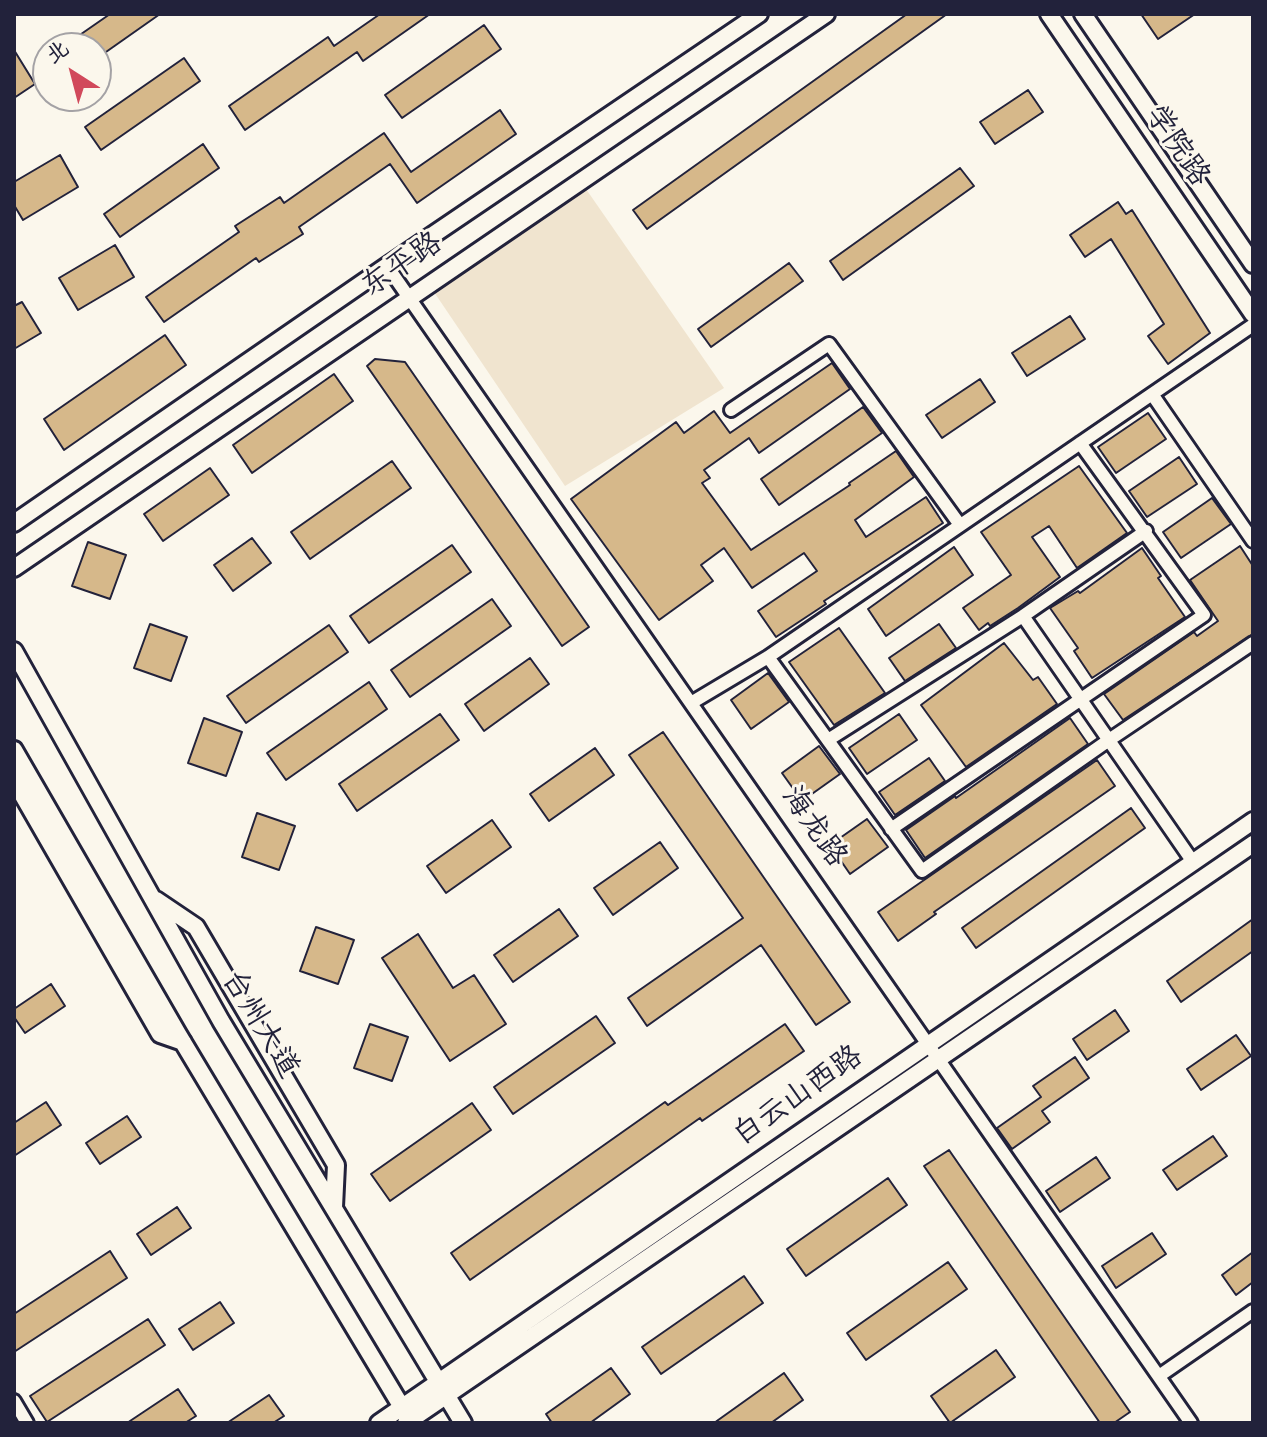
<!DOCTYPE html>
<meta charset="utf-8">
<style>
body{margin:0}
#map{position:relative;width:1267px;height:1437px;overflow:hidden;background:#fbf7ec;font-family:Dekko,"LXGW WenKai TC",sans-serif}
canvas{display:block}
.frame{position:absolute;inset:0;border:16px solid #22223b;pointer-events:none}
.north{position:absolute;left:32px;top:32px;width:80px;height:80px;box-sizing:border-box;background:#fbf7ec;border:2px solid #a4a2a5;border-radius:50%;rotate:324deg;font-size:22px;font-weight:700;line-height:32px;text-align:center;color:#22223b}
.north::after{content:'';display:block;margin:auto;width:28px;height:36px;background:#d1495b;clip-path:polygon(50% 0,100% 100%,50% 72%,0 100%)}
</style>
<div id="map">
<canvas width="1267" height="1437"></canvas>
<div class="frame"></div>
<div class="north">北</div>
</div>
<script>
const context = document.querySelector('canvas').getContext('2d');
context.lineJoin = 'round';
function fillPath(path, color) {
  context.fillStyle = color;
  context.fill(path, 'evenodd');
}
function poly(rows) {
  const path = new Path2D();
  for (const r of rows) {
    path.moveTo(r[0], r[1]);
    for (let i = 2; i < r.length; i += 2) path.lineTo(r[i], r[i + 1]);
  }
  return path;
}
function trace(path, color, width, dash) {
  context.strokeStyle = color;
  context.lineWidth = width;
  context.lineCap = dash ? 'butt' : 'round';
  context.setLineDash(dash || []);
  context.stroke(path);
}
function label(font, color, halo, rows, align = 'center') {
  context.font = font + ' Dekko,"LXGW WenKai TC",sans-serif';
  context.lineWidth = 6;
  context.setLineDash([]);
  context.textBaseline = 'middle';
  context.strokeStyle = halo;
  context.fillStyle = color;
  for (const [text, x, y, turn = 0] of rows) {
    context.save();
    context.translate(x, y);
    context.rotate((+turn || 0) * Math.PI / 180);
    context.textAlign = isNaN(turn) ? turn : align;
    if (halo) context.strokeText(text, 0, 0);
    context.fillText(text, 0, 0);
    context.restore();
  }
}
fillPath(poly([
 [586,189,724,388,565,486,434,292]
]), '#f0e4cf');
const building = poly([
 [110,14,160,14,96,59,96,48,61,48,110,14],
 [380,14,430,14,363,61,357,52,245,130,229,106,328,37,334,46,380,14],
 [907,14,947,14,647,229,633,210,907,14],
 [1141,14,1195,14,1158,39,1141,14],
 [484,25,501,49,402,118,385,95,484,25],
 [14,50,35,84,14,98,14,50],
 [184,58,200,81,101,150,85,127,184,58],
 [1028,90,1043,112,995,144,980,122,1028,90],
 [500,110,516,134,417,203,390,164,299,227,303,234,259,262,256,258,164,322,146,297,239,232,235,226,280,197,284,203,384,133,411,172,500,110],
 [203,144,219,168,120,237,104,214,203,144],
 [60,155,78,187,23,220,14,205,14,182,60,155],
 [960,168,974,186,843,280,830,261,960,168],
 [1118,202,1126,214,1132,210,1210,333,1168,364,1148,336,1164,324,1111,239,1085,257,1070,235,1118,202],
 [115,245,134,277,78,310,59,278,115,245],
 [789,263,803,281,711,347,698,329,789,263],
 [22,302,41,333,14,349,14,306,22,302],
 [1070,316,1085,339,1027,376,1012,353,1070,316],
 [165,335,186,365,64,450,44,419,165,335],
 [375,359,405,362,589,627,562,646,367,366,375,359],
 [832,363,850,389,759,453,749,438,704,470,710,478,702,483,751,550,850,485,849,483,896,451,914,477,855,520,866,537,926,497,943,523,824,601,826,604,776,637,758,611,817,571,804,553,752,588,724,548,701,565,713,581,659,620,571,499,676,422,684,433,714,411,730,433,832,363],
 [334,374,353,401,252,473,233,445,334,374],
 [980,379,995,402,942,438,926,415,980,379],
 [863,407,882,433,779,505,761,479,863,407],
 [1148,413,1166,439,1116,473,1098,447,1148,413],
 [1179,457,1197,484,1147,517,1129,491,1179,457],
 [392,461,411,488,310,559,291,532,392,461],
 [1079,466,1127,533,1077,568,1049,526,1032,537,1060,577,1018,608,990,626,988,623,979,630,963,608,1011,575,981,532,1079,466],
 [210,468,229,495,163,541,144,514,210,468],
 [1212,498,1231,524,1181,558,1163,532,1212,498],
 [252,538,271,563,233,591,214,565,252,538],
 [88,542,126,555,110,599,72,586,88,542],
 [452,545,471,572,369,643,350,616,452,545],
 [1240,546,1253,566,1253,634,1123,720,1104,694,1194,632,1197,636,1218,621,1190,580,1240,546],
 [954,547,973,575,886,636,868,609,954,547],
 [1142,548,1161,576,1158,578,1185,617,1092,678,1074,651,1078,648,1050,608,1078,591,1080,593,1142,548],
 [492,599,511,626,410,697,391,670,492,599],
 [150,624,187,637,171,681,134,668,150,624],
 [939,624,956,648,905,681,889,658,939,624],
 [329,625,348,652,246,723,227,696,329,625],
 [839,628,885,693,834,725,789,662,839,628],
 [1004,643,1033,680,1038,677,1057,704,966,767,921,705,1004,643],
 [530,658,549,684,484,731,465,704,530,658],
 [768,673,789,702,751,729,731,700,768,673],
 [369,682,387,709,286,780,267,753,369,682],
 [440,714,459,740,357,811,339,784,440,714],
 [899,714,917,740,867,774,849,748,899,714],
 [204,718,242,732,226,776,188,763,204,718],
 [1070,718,1088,744,925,858,906,830,955,796,956,798,1070,718],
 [663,732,850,1002,816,1025,761,945,647,1026,628,998,743,918,629,755,663,732],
 [819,746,840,774,802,801,782,773,819,746],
 [595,748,614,775,549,821,530,794,595,748],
 [929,758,945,781,895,815,879,792,929,758],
 [1097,760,1115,786,934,912,936,914,898,941,878,912,1097,760],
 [1131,808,1145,828,976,948,962,928,1131,808],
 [257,813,295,826,279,870,242,857,257,813],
 [867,819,888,847,850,874,830,845,867,819],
 [492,820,511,847,446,893,427,866,492,820],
 [660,842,678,868,613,915,594,888,660,842],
 [559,909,578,936,513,982,494,955,559,909],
 [1253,919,1253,951,1181,1002,1167,981,1253,919],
 [316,927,354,940,338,984,300,971,316,927],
 [418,934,453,988,474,975,506,1024,450,1061,382,958,418,934],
 [51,984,65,1006,25,1033,14,1017,14,1009,51,984],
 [1115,1010,1129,1031,1087,1060,1073,1039,1115,1010],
 [596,1016,615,1043,513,1114,494,1087,596,1016],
 [370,1024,408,1037,392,1081,354,1068,370,1024],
 [785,1024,804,1051,702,1121,700,1118,470,1280,451,1253,665,1102,668,1105,785,1024],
 [1236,1035,1251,1056,1201,1090,1187,1069,1236,1035],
 [1075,1057,1089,1078,1042,1111,1050,1122,1012,1149,997,1128,1041,1097,1033,1086,1075,1057],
 [46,1102,61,1125,14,1156,14,1123,46,1102],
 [472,1103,491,1130,390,1201,371,1174,472,1103],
 [127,1116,141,1137,100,1164,86,1143,127,1116],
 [1213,1136,1227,1156,1177,1190,1163,1170,1213,1136],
 [949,1150,1130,1412,1114,1423,1100,1423,924,1166,949,1150],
 [1096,1157,1110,1178,1060,1212,1046,1191,1096,1157],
 [888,1178,907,1205,806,1276,787,1249,888,1178],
 [177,1207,191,1228,151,1255,137,1234,177,1207],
 [1152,1233,1166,1254,1116,1288,1102,1266,1152,1233],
 [110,1251,127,1278,14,1352,14,1314,110,1251],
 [1253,1252,1253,1282,1236,1295,1222,1275,1253,1252],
 [948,1262,967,1289,866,1360,847,1333,948,1262],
 [744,1276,763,1303,661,1374,642,1347,744,1276],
 [220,1302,234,1323,193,1350,179,1329,220,1302],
 [148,1319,165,1345,47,1422,30,1396,148,1319],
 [996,1350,1015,1377,950,1423,931,1396,996,1350],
 [611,1368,630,1394,590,1423,552,1423,546,1414,611,1368],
 [784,1373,803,1400,771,1423,714,1423,784,1373],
 [178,1389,196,1416,185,1423,127,1423,178,1389],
 [269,1395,284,1416,273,1423,227,1423,269,1395]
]);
fillPath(building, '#d6b88a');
trace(building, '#22223b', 2);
const minor = poly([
 [387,266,1191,1423],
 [1253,325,1152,394,1253,541],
 [731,410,829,344,960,525],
 [1023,616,1193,862],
 [768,657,922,871,1109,740,1253,643],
 [691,703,768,657,1152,394],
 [828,740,1023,616,1146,531],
 [891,829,1204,615,1080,443],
 [1159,1376,1253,1311],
 [14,1401,27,1423]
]);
const major = poly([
 [1049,14,1253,314],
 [1083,14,1253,264],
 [14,523,387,266,759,14],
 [14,568,826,14],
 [14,651,221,1021,463,1423],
 [14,750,178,1034,406,1414],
 [14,770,14,780,160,1034,183,1042],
 [156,900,196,927,336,1165,334,1207],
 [379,1423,1253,821],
 [406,1423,1253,844]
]);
trace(minor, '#22223b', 18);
trace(major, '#22223b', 22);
trace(minor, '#fbf7ec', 12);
trace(major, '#fbf7ec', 16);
label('30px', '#22223b', '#fbf7ec', [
 ["学院路",1174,148,56],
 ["东平路",404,268,-34],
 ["海龙路",811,829,55],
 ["台州大道",257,1026,59],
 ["白云山西路",800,1099,-35]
]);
</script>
